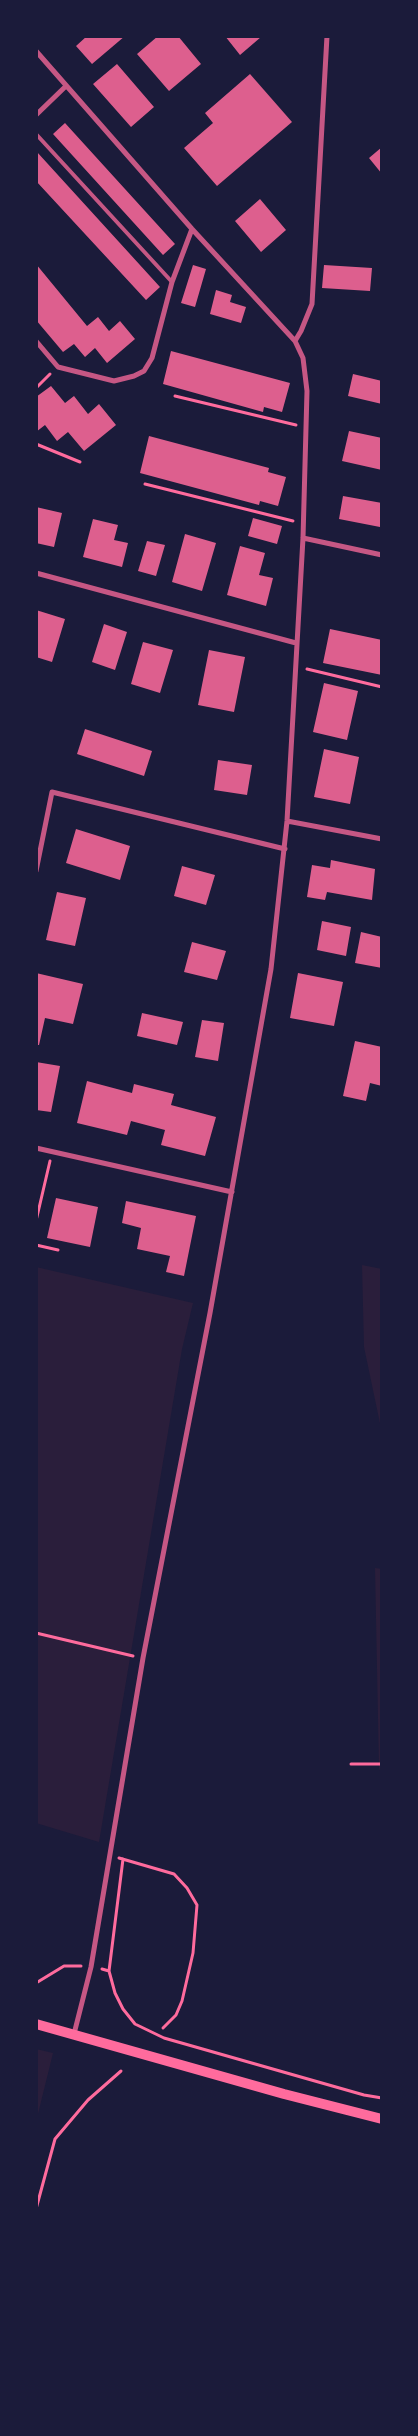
<!DOCTYPE html>
<style>
body{margin:0}
#map{position:relative;width:418px;height:2436px;overflow:hidden;background:#1b1b3a;font-family:"Open Sans",sans-serif}
canvas{display:block}
.frame{position:absolute;inset:0;border:38px solid #1b1b3a;pointer-events:none}
</style>
<div id="map">
<canvas width="418" height="2436"></canvas>
<div class="frame"></div>
</div>
<script>
const context = document.querySelector('canvas').getContext('2d');
context.lineJoin = 'round';
function fillPath(path, color) {
  context.fillStyle = color;
  context.fill(path, 'evenodd');
}
function poly(rows) {
  const path = new Path2D();
  for (const r of rows) {
    path.moveTo(r[0], r[1]);
    for (let i = 2; i < r.length; i += 2) path.lineTo(r[i], r[i + 1]);
  }
  return path;
}
function trace(path, color, width, dash) {
  context.strokeStyle = color;
  context.lineWidth = width;
  context.lineCap = dash ? 'butt' : 'round';
  context.setLineDash(dash || []);
  context.stroke(path);
}
fillPath(poly([
 [362,1265,382,1269,382,1433,364,1347],
 [36,1267,193,1303,182,1349,99,1842,36,1823],
 [375,1568,382,1569,382,1776,379,1768],
 [36,2049,53,2053,36,2122]
]), '#2a1e3b');
fillPath(poly([
 [87,36,125,36,92,64,76,46],
 [158,36,178,36,201,64,169,91,137,54],
 [225,36,261,36,261,37,240,55],
 [117,64,154,107,131,127,93,84],
 [250,74,292,122,217,186,184,148,213,123,205,113],
 [65,123,175,244,163,255,53,134],
 [382,147,382,174,369,158],
 [37,152,160,287,146,300,36,181],
 [260,199,286,230,261,252,235,221],
 [36,264,87,326,98,317,109,331,120,321,135,339,107,363,95,348,85,357,74,344,63,352,36,320],
 [193,265,206,269,195,307,181,303],
 [324,265,372,268,370,291,322,288],
 [216,290,232,295,230,302,246,307,241,323,210,314],
 [171,351,290,383,282,412,264,407,263,412,163,384],
 [353,374,382,381,382,404,348,396],
 [51,386,65,403,74,396,88,414,99,404,116,425,84,451,68,432,57,441,45,425,36,432,36,397],
 [349,431,382,438,382,470,342,461],
 [149,436,269,468,268,472,286,477,278,506,260,501,259,505,140,473],
 [343,496,382,503,380,527,339,519],
 [36,507,62,513,54,547,36,543],
 [253,518,282,526,277,544,248,536],
 [93,519,118,525,114,540,128,543,122,567,83,557],
 [185,534,216,543,202,591,172,582],
 [147,541,165,545,156,576,138,571],
 [240,546,265,553,259,575,273,578,266,606,227,595],
 [36,610,65,619,52,662,36,657],
 [104,624,127,632,115,670,92,662],
 [330,629,382,640,382,675,323,663],
 [143,642,173,650,160,693,131,684],
 [209,650,245,657,234,712,198,705],
 [324,683,358,691,347,740,313,732],
 [85,729,152,751,144,776,77,754],
 [324,749,359,757,350,804,314,797],
 [218,760,252,765,247,795,214,790],
 [76,829,130,846,120,880,66,863],
 [331,860,375,869,372,900,327,892,325,900,307,897,312,865,330,868],
 [182,866,215,875,206,905,174,896],
 [57,892,86,898,75,946,46,940],
 [322,921,351,927,346,956,317,950],
 [361,932,382,937,382,968,355,963],
 [192,942,226,951,217,980,184,972],
 [36,973,83,984,73,1024,45,1018,39,1045,36,1045],
 [298,973,343,982,334,1026,290,1018],
 [142,1013,183,1022,177,1045,137,1036],
 [202,1020,224,1023,218,1061,195,1057],
 [355,1041,382,1047,382,1086,370,1083,366,1101,343,1096],
 [36,1062,60,1066,51,1112,36,1110],
 [87,1081,132,1093,134,1084,174,1094,171,1105,216,1117,205,1156,161,1145,165,1130,131,1121,127,1135,77,1123],
 [56,1198,98,1207,90,1247,47,1238],
 [126,1201,196,1216,184,1276,166,1272,170,1256,137,1249,141,1228,122,1223]
]), '#dd5f8e');
trace(poly([
 [36,388,50,374],
 [175,396,296,425],
 [36,444,80,462],
 [145,484,293,521],
 [307,669,382,687],
 [36,1221,50,1161],
 [36,1245,58,1250],
 [36,1633,133,1656],
 [351,1764,382,1764],
 [119,1858,174,1874,187,1888,197,1905,193,1953,182,2001,176,2015,163,2028],
 [102,1969,109,1971,115,1993,123,2009,135,2024,164,2038,364,2095,382,2098],
 [109,1971,123,1859],
 [36,1983,64,1966,81,1966],
 [36,2209,55,2139,88,2100,121,2071]
]), '#ff6b9d', 3);
trace(poly([
 [36,134,172,282]
]), '#c65784', 4);
trace(poly([
 [36,51,192,229,295,341,303,358,307,391,303,538,287,821,271,969,210,1313,143,1658,91,1967,74,2034],
 [36,115,66,86],
 [36,341,58,367,114,381,134,376,144,371,152,358,172,282,192,229],
 [295,341,301,331,312,304,327,36],
 [303,538,382,555],
 [36,573,296,643],
 [287,821,382,839],
 [36,871,52,792,285,849],
 [36,1148,232,1192]
]), '#c65784', 5);
trace(poly([
 [36,2024,284,2094,382,2119]
]), '#ff6b9d', 10);
</script>
